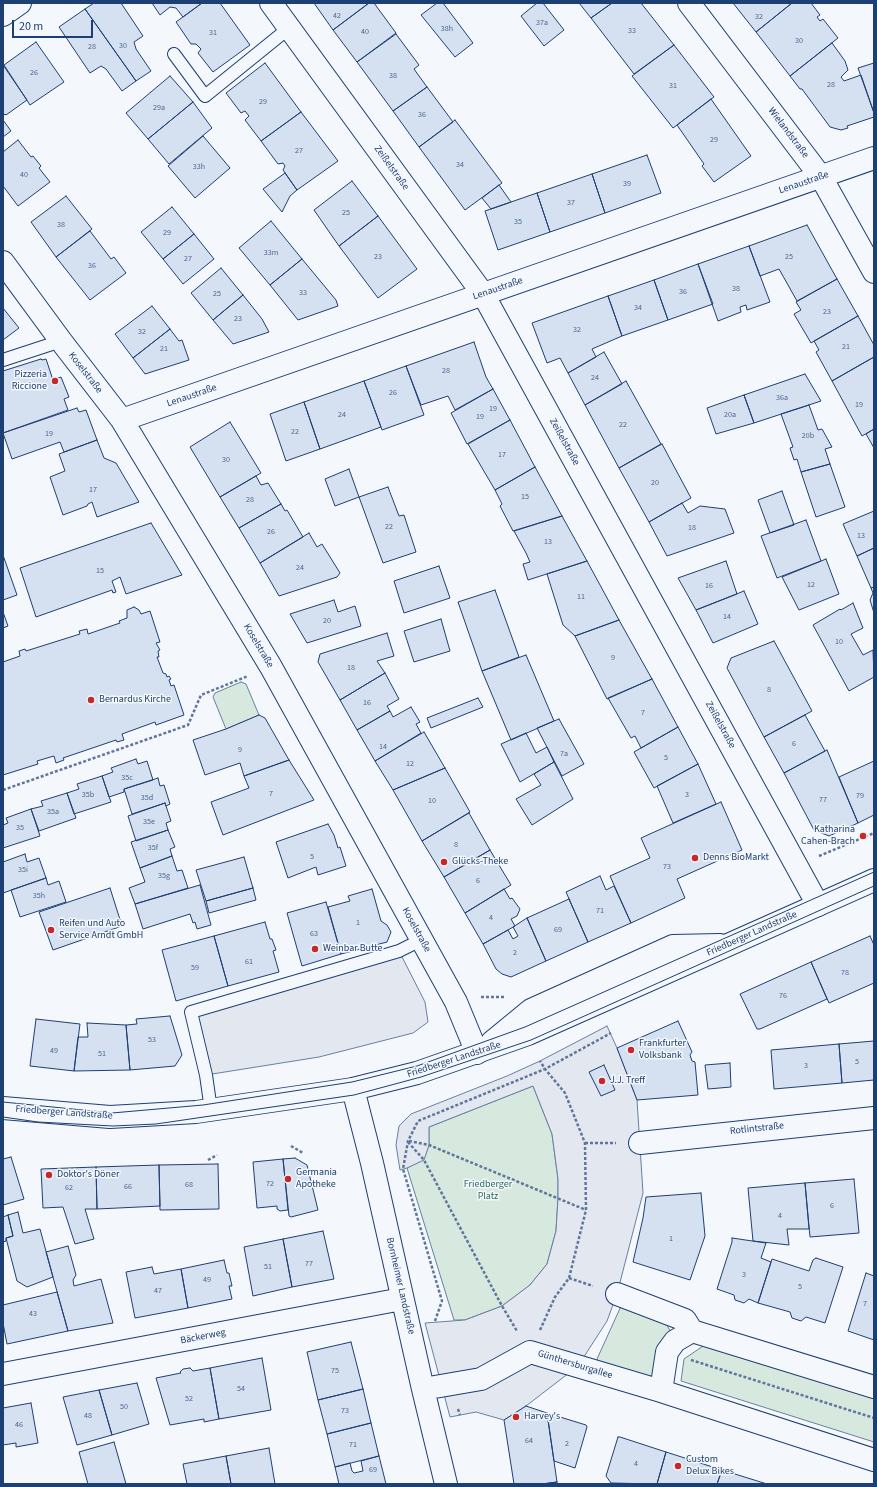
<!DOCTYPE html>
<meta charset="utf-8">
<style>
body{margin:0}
#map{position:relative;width:877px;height:1487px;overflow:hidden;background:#f4f7fb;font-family:"Source Sans 3",sans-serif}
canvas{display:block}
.frame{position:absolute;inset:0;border:4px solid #1d3f73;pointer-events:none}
.scale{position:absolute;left:12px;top:20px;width:81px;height:18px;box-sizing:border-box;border:2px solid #1d3f73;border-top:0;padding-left:5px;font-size:12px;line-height:14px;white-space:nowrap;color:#1d3f73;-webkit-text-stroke:3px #f4f7fb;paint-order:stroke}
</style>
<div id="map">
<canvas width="877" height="1487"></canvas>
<div class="frame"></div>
<div class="scale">20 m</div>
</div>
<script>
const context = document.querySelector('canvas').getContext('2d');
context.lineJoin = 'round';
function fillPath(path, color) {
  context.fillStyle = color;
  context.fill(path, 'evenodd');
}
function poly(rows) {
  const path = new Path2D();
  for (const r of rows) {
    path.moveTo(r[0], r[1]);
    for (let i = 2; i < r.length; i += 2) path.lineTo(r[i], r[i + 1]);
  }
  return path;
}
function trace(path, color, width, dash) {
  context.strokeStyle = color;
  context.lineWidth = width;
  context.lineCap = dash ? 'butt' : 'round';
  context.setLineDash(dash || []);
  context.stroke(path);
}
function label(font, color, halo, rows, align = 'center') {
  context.font = font + ' "Source Sans 3",sans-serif';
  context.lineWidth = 3;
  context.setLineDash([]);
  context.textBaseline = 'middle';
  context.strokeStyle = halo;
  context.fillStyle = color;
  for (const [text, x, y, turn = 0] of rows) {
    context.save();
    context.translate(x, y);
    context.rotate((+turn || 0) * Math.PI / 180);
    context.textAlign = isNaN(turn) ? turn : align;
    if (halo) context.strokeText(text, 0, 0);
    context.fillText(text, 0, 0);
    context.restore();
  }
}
const green = poly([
 [241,682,246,684,259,715,226,729,213,697,215,693,241,682],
 [533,1086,552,1134,558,1179,558,1198,556,1231,547,1264,530,1285,502,1306,465,1320,454,1320,407,1168,424,1159,429,1145,429,1127,533,1086],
 [622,1304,665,1321,670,1331,654,1376,648,1380,602,1366,597,1359,622,1304],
 [706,1344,874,1397,874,1442,681,1381,684,1359,706,1344]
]);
fillPath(green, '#d7e8df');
trace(green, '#687fa3', 1);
const parking = poly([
 [399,951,425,1002,428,1022,413,1033,319,1057,206,1075,191,1012,399,951],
 [607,1026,617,1048,637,1100,643,1193,617,1294,607,1321,578,1366,526,1406,504,1420,476,1412,450,1417,425,1323,465,1320,502,1306,530,1285,547,1264,556,1231,558,1198,558,1179,552,1134,533,1086,429,1127,429,1145,424,1160,407,1168,400,1170,396,1145,399,1126,411,1114,507,1076,540,1061,607,1026]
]);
fillPath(parking, '#e3e8f0');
trace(parking, '#687fa3', 1);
const building = poly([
 [94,3,121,3,143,36,134,42,136,49,151,71,136,81,85,9,94,3],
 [152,3,202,3,183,17,176,8,170,7,160,15,152,3],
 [202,3,220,3,250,45,213,72,198,53,201,49,196,44,191,44,176,22,202,3],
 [314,3,369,3,333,30,314,3],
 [369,3,374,3,396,33,357,62,333,30,369,3],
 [437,3,443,3,473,43,455,57,421,15,437,3],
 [537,3,543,3,564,30,544,46,521,16,537,3],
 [579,3,612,3,591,18,579,3],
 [612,3,641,3,674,45,634,74,591,18,612,3],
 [733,3,792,3,756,32,733,3],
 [792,3,811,3,820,15,817,17,820,21,823,19,838,38,790,76,756,32,792,3],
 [85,9,136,81,122,91,106,69,101,66,90,73,59,27,85,9],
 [396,34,419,65,414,69,427,87,393,111,357,62,396,34],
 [36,42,64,82,30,105,4,65,36,42],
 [832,43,845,61,848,70,841,77,844,81,861,75,874,113,874,117,847,126,848,128,841,130,830,127,802,89,800,89,790,76,832,43],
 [674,45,714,97,673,128,632,76,674,45],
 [265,63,301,112,261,141,245,120,249,116,245,111,241,113,226,93,265,63],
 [874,63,874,113,858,68,874,63],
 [3,65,27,100,6,115,5,114,3,116,3,65],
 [170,76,193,102,148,139,126,113,170,76],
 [427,87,453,122,419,147,393,111,427,87],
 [711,99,751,156,714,182,702,166,704,164,677,125,711,99],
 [193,102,212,128,169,164,148,139,193,102],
 [301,112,338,161,297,190,283,170,285,166,283,163,278,164,261,141,301,112],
 [3,120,11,131,3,137,3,120],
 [455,120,502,183,465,210,419,147,455,120],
 [203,136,230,168,195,198,168,166,203,136],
 [18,140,31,157,33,156,41,166,39,168,50,182,18,206,3,186,3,152,18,140],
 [647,155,661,193,605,213,592,174,647,155],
 [285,173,297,190,290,196,282,212,263,189,285,173],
 [592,174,605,213,550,232,537,193,592,174],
 [352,181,378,216,339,246,314,210,352,181],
 [499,185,511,202,491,209,482,198,499,185],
 [537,193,550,232,498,250,485,211,537,193],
 [66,196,92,229,56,257,31,222,66,196],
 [172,207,194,234,163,259,141,232,172,207],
 [378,216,417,269,378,298,339,246,378,216],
 [271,221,302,259,270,285,239,248,271,221],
 [807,225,837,279,797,301,779,269,760,276,749,246,807,225],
 [90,231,111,259,114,257,126,273,90,300,56,257,90,231],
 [194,234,214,259,183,284,163,259,194,234],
 [749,246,770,302,747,310,746,305,740,307,741,312,718,321,698,264,749,246],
 [302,259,336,300,338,306,298,320,270,285,302,259],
 [698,264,713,304,668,320,654,280,698,264],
 [221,268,243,295,213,320,191,293,221,268],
 [837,279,858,316,811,343,794,314,801,310,796,302,837,279],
 [654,280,668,320,622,336,608,296,654,280],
 [243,295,262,319,269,332,233,344,213,320,243,295],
 [608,296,622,336,592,349,596,357,568,373,560,358,547,363,532,323,608,296],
 [152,306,170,329,133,358,115,334,152,306],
 [3,308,19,328,3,340,3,308],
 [858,316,874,345,874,357,832,381,816,352,819,350,814,341,858,316],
 [170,329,179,341,182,340,189,360,145,374,133,358,170,329],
 [474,342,486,377,493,389,455,410,448,396,421,405,406,366,474,342],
 [604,352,622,384,585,405,568,373,604,352],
 [874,357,874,429,862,436,832,381,874,357],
 [41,359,42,360,46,359,53,380,61,377,69,397,64,399,68,410,3,433,3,371,41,359],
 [406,366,424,415,382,430,364,381,406,366],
 [805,374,821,401,754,423,744,395,805,374],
 [364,381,381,427,320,449,304,402,364,381],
 [626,381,661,444,619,468,585,405,626,381],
 [493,389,510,420,467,444,451,413,493,389],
 [744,395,754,423,716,434,707,408,744,395],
 [304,402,320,449,286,461,270,414,304,402],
 [809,405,818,430,822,429,832,447,825,449,830,464,801,472,797,459,794,460,790,448,793,447,781,414,809,405],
 [77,408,79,412,86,410,97,440,64,452,60,442,12,459,3,433,77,408],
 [510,420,535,467,495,490,468,444,510,420],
 [230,422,261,473,220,497,190,447,230,422],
 [874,429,874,448,866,434,874,429],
 [97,440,104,458,116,463,139,502,97,517,92,502,88,504,87,506,63,515,50,477,65,471,59,454,97,440],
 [662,444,691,498,649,522,619,468,662,444],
 [830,464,845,507,816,517,801,472,830,464],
 [535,467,562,516,513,531,500,506,502,504,495,490,535,467],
 [349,469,359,497,335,506,325,479,349,469],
 [256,476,261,485,268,483,281,504,239,528,220,497,256,476],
 [388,487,399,516,404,515,416,552,383,563,359,497,388,487],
 [782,491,794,525,770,533,758,500,782,491],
 [682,503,688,513,700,506,725,509,734,533,667,556,649,522,682,503],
 [281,504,285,511,287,510,303,537,260,563,239,528,281,504],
 [874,511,874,548,857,556,843,524,874,511],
 [562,516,587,561,528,580,523,564,530,562,526,553,514,531,562,516],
 [806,520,821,561,777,578,761,536,806,520],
 [151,523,182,575,126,594,120,577,112,581,116,592,113,593,112,590,36,617,20,568,151,523],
 [309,533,317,547,322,544,340,573,337,577,279,596,260,563,309,533],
 [874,548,874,587,871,588,857,556,874,548],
 [3,555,17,595,3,600,3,555],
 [826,559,839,594,799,610,782,577,826,559],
 [587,561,619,620,575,636,563,625,547,574,587,561],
 [726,561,737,594,696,610,678,578,726,561],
 [439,566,450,598,404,613,394,581,439,566],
 [874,587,874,613,870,600,873,593,871,588,874,587],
 [495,590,519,657,482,671,458,602,495,590],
 [744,591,758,624,713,643,696,610,744,591],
 [334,600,338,612,355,606,361,626,307,643,290,614,334,600],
 [853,603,863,628,851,634,863,655,873,650,874,677,849,691,813,625,840,609,841,610,853,603],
 [134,607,139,610,141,614,150,611,160,642,156,643,160,650,158,651,159,657,157,657,163,673,166,674,167,677,169,676,171,679,169,680,171,686,174,685,184,715,156,725,155,722,122,734,124,740,117,742,116,740,63,758,64,760,56,763,54,756,37,761,38,764,3,775,3,662,20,656,19,651,25,649,26,651,80,634,79,631,87,629,88,634,120,623,119,621,127,618,127,610,134,607],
 [3,612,8,626,3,628,3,612],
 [441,619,450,651,414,662,404,631,441,619],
 [619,620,652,679,607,699,575,636,619,620],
 [387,633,394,656,377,661,385,673,340,700,318,662,320,654,387,633],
 [774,641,812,711,764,737,727,668,731,658,774,641],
 [526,655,554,721,511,740,482,671,526,655],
 [385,673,399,699,387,706,390,711,357,730,340,700,385,673],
 [652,679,678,727,641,748,635,736,631,738,608,698,652,679],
 [478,698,483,707,431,728,427,718,478,698],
 [411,707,420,722,416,724,421,733,375,761,357,730,390,711,393,717,411,707],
 [259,715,265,718,289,760,244,776,240,763,205,775,193,740,226,729,259,715],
 [805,715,825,751,784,773,764,737,805,715],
 [559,719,584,764,562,776,537,728,559,719],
 [678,727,698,764,654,788,634,752,678,727],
 [424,732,445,768,393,790,375,761,424,732],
 [526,733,536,753,547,747,554,762,520,782,501,744,526,733],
 [827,750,858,823,829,836,814,830,784,773,827,750],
 [136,759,138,764,147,761,153,780,124,789,124,792,109,797,102,776,113,772,111,768,136,759],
 [289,760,314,800,223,835,211,802,249,788,244,776,289,760],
 [874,761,874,815,858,823,839,777,874,761],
 [554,762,573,799,532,825,516,799,541,785,534,774,554,762],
 [698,764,716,804,673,823,657,786,698,764],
 [445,768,470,812,422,841,393,790,445,768],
 [102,776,111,802,74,814,67,793,79,789,77,784,102,776],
 [158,778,160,786,164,785,170,804,166,806,165,803,132,814,124,789,158,778],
 [67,793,76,818,39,831,31,809,43,806,41,801,67,793],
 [721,802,742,850,677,879,685,898,631,923,610,876,650,858,641,838,721,802],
 [165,803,171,821,166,823,168,830,136,841,128,816,165,803],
 [31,809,40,836,3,848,3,825,8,823,6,818,31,809],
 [469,813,490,850,444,877,422,841,469,813],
 [328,824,334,835,338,848,340,847,346,866,318,875,316,867,288,878,276,842,328,824],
 [168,830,175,847,170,849,172,856,140,868,131,842,168,830],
 [490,850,511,885,465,913,444,877,490,850],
 [25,854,27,862,39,858,46,878,3,893,3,862,25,854],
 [172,856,177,871,182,870,188,888,135,904,129,888,145,882,140,868,172,856],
 [244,857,253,888,206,901,196,870,244,857],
 [600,876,606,890,614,886,631,923,588,942,566,892,600,876],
 [46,878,48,885,59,881,66,902,20,917,11,890,46,878],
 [200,885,211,925,197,929,195,922,193,923,190,914,143,929,135,904,200,885],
 [110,888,122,926,53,950,39,912,110,888],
 [253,888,256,900,209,913,206,901,253,888],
 [372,889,381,921,387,925,391,932,387,942,341,954,328,907,350,901,348,896,372,889],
 [504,889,510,899,512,898,520,909,517,916,511,919,515,926,483,944,465,913,504,889],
 [569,899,588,942,546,961,527,918,569,899],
 [326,902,341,954,302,966,287,913,326,902],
 [527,918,546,961,511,977,502,974,496,969,483,944,508,930,513,939,518,936,513,927,527,918],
 [265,922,270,939,272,939,276,950,273,951,279,972,228,986,214,936,265,922],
 [214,936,228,986,176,1001,162,950,214,936],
 [870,936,874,945,874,983,829,1003,811,962,870,936],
 [811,962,827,999,760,1029,757,1029,740,994,811,962],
 [170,1016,182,1055,175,1066,130,1070,126,1025,137,1024,136,1019,170,1016],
 [36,1019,80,1024,74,1071,30,1066,36,1019],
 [678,1021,692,1052,690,1055,692,1061,695,1062,698,1095,637,1100,617,1048,678,1021],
 [87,1023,126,1025,130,1070,74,1071,78,1037,88,1037,87,1023],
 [874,1041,874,1080,842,1083,839,1044,874,1041],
 [839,1044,842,1083,774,1089,771,1050,839,1044],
 [730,1063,731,1087,708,1089,705,1065,730,1063],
 [604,1065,615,1090,601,1096,589,1072,604,1065],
 [11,1157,24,1199,3,1205,3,1159,11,1157],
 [295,1158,307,1165,318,1210,291,1217,289,1216,283,1159,295,1158],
 [283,1159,288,1210,280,1211,277,1209,277,1206,257,1208,253,1162,283,1159],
 [218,1164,219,1209,160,1210,159,1165,218,1164],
 [159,1165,160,1206,97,1209,96,1167,159,1165],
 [96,1167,97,1209,85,1209,94,1239,75,1244,63,1207,43,1208,41,1169,96,1167],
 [854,1179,859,1233,810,1237,805,1183,854,1179],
 [805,1183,809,1229,787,1229,789,1245,753,1241,748,1188,805,1183],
 [701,1193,705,1236,690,1280,633,1262,643,1218,646,1197,701,1193],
 [18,1212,23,1233,40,1229,53,1277,27,1287,17,1281,6,1238,13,1236,8,1215,18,1212],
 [8,1215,13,1236,6,1238,6,1241,3,1242,3,1217,8,1215],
 [323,1231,334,1279,292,1287,283,1239,323,1231],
 [732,1238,766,1243,761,1258,771,1262,758,1303,749,1299,744,1303,735,1300,734,1295,717,1289,732,1242,732,1238],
 [283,1239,292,1287,253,1296,244,1247,283,1239],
 [68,1246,76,1275,73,1280,74,1286,101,1279,113,1323,68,1331,46,1252,68,1246],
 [816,1258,843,1267,825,1323,806,1317,801,1321,792,1318,790,1312,758,1303,772,1259,809,1271,813,1260,816,1258],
 [224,1260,227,1273,229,1273,232,1286,229,1286,232,1299,188,1308,181,1269,224,1260],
 [152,1267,154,1274,181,1269,188,1308,135,1318,126,1272,152,1267],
 [866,1273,874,1276,874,1340,848,1331,866,1273],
 [57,1292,68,1331,7,1344,3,1323,3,1305,57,1292],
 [351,1342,363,1389,318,1400,307,1352,351,1342],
 [262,1358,271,1410,219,1419,210,1368,262,1358],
 [190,1368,193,1371,210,1368,219,1419,204,1422,204,1419,170,1425,156,1378,181,1373,180,1372,183,1369,190,1368],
 [137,1383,149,1424,112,1435,99,1390,137,1383],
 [363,1389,371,1423,327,1434,318,1400,363,1389],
 [99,1390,112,1435,77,1445,63,1397,99,1390],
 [31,1403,38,1443,16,1447,16,1443,3,1445,3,1408,31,1403],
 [526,1406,547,1413,557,1482,542,1484,514,1484,504,1420,526,1406],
 [547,1413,586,1425,587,1427,575,1468,554,1461,547,1413],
 [371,1423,379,1456,335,1467,327,1434,371,1423],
 [618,1437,620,1437,666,1452,657,1484,611,1483,606,1476,618,1437],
 [114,1442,126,1484,88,1484,79,1452,114,1442],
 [269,1448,275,1484,231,1484,226,1456,269,1448],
 [666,1452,722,1470,717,1484,657,1484,666,1452],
 [226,1456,231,1484,187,1484,183,1464,226,1456],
 [379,1456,386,1484,339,1484,335,1467,350,1463,352,1471,354,1473,363,1471,361,1461,379,1456],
 [722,1470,767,1484,717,1484,722,1470],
 [557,1482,557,1484,542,1484,557,1482]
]);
fillPath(building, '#d5e0f0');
trace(building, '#1d3f73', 1);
const lane = poly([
 [174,54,205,96,289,28],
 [3,360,61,341],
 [211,1110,206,1075,191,1012,399,951,421,940]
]);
const street = poly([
 [271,3,483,294,818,905],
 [689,3,821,177,874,272],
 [3,15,20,3],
 [3,262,61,341,122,420,271,667,456,1002,477,1053],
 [122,420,874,158],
 [353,1089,372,1163,423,1389,446,1484],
 [640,1143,874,1118],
 [617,1294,685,1320,692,1331,874,1387],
 [3,1374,402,1299],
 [423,1389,481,1379,530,1352,661,1391,874,1460],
 [661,1391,667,1352,675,1341,692,1331]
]);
const primary = poly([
 [492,1042,531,1010,673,946,720,945],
 [3,1108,110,1117,196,1112,353,1089,417,1073,528,1034,874,880]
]);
trace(lane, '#1d3f73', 14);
trace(street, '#1d3f73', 24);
trace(primary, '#1d3f73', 24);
trace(poly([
 [3,790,188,725,201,695,248,676],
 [819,856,874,833],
 [481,997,506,997],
 [409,1141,429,1145,586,1210],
 [408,1142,424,1160,502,1306,517,1331],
 [585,1143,616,1143],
 [291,1146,303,1153],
 [208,1160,217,1155],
 [569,1278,593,1286],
 [435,1321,442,1301,403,1169,408,1141,418,1121,545,1069,611,1033],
 [540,1330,555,1297,569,1278,586,1210,585,1143,565,1093,545,1069,540,1061],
 [691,1360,874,1418],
 [458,1409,460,1415]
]), '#5e769c', 2.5, [3, 2]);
trace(lane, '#f4f7fb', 12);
trace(street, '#f4f7fb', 22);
trace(primary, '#f4f7fb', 22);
trace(poly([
 [3,1102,112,1113,203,1105,352,1082,417,1066,525,1027,874,872],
 [3,1117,38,1122,113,1126,156,1124,354,1095,421,1077,531,1040,874,886]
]), '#1d3f73', 1);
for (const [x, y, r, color] of [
 [55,381,4,"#c62828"],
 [91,700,4,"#c62828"],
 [863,836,4,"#c62828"],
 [695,858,4,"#c62828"],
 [444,862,4,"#c62828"],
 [51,930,4,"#c62828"],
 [315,949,4,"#c62828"],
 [631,1050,4,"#c62828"],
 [602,1081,4,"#c62828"],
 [49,1175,4,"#c62828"],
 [288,1179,4,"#c62828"],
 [516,1417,4,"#c62828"],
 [678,1466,4,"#c62828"]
]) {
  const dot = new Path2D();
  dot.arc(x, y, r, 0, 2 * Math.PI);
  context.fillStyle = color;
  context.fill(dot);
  trace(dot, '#f4f7fb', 1.5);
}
label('8px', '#4b6792', null, [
 ["42",337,16],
 ["32",759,17],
 ["37a",542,23],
 ["38h",447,29],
 ["33",632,31],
 ["40",365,32],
 ["31",213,33],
 ["30",799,41],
 ["30",123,46],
 ["28",92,47],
 ["26",34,73],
 ["38",393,76],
 ["28",831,85],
 ["31",673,86],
 ["29",263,102],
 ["29a",159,108],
 ["36",422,115],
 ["29",714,140],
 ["27",299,151],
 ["34",460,165],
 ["33h",199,167],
 ["40",24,175],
 ["39",627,184],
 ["37",571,203],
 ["25",346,213],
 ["35",518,222],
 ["38",61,225],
 ["29",167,233],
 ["33m",271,253],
 ["23",378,257],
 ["25",789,257],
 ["27",188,259],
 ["36",92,266],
 ["38",736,289],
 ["36",683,292],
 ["33",303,293],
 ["25",217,294],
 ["34",638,308],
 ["23",827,312],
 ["23",238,319],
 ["32",577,330],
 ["32",142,332],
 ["21",846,347],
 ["21",164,349],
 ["28",446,371],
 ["24",595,378],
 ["26",393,393],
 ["36a",782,398],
 ["19",859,405],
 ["19",493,409],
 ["24",342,415],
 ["20a",730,415],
 ["19",480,417],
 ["22",623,425],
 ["22",295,432],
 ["19",49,434],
 ["20b",808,436],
 ["17",502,455],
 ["30",226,460],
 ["20",655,483],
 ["17",93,490],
 ["15",525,497],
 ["28",250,500],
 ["22",389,527],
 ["18",692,528],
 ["26",271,532],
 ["13",861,536],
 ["13",548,542],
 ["24",300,568],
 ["15",100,571],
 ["12",811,585],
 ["16",709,586],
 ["11",581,597],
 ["14",727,617],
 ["20",327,621],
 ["10",839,642],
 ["9",613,658],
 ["18",351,668],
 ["8",769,690],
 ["16",367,703],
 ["7",643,713],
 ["6",794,744],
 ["14",383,747],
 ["9",240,750],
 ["7a",564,754],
 ["5",666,758],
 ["12",410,764],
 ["35c",127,778],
 ["7",271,794],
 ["35b",88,795],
 ["3",687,795],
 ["79",860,796],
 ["35d",147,798],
 ["77",823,800],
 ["10",432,801],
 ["35a",53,812],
 ["35e",149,822],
 ["35",20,828],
 ["8",456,845],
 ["35f",153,848],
 ["5",312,857],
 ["73",667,867],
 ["35i",23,870],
 ["35g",164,876],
 ["6",478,881],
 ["35h",39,896],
 ["71",600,911],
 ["4",491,918],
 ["1",358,923],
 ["69",558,930],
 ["63",314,934],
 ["2",515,953],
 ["61",249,962],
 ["59",195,968],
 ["78",845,973],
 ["76",783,996],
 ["53",152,1040],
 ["49",54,1051],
 ["51",102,1054],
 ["5",857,1062],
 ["3",806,1066],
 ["72",270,1184],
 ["68",189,1185],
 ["66",128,1187],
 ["62",69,1188],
 ["6",832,1206],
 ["4",780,1216],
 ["1",671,1239],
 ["77",309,1264],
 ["51",268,1267],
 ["3",744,1275],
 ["49",207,1280],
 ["5",800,1287],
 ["47",158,1291],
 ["7",865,1304],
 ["43",33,1314],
 ["75",335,1371],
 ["54",241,1389],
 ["52",189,1399],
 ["50",124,1407],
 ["73",345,1411],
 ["48",88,1416],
 ["46",19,1425],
 ["64",529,1441],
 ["2",567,1444],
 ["71",353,1445],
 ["4",636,1464],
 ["69",373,1470]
]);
label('10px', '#1d3f73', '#f4f7fb', [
 ["Wielandstraße",788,133,53],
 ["Zeißelstraße",391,168,54],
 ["Lenaustraße",804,183,-19],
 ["Lenaustraße",498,289,-19],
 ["Koselstraße",85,373,52],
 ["Lenaustraße",192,396,-19],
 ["Zeißelstraße",564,442,61],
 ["Koselstraße",258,646,59],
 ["Zeißelstraße",720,725,61],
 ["Koselstraße",416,930,61],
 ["Friedberger Landstraße",752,934,-24],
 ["Friedberger Landstraße",454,1060,-18],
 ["Friedberger Landstraße",64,1113,4],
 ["Rotlintstraße",757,1129,-6],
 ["Bornheimer Landstraße",400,1286,77],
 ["Bäckerweg",203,1337,-11],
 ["Günthersburgallee",575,1365,17]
]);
label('10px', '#1d3f73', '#f4f7fb', [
 ["Pizzeria",47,375,"right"],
 ["Riccione",47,387,"right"],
 ["Bernardus Kirche",99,700],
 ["Katharina",855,830,"right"],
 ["Cahen-Brach",855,842,"right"],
 ["Denns BioMarkt",703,858],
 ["Glücks-Theke",452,862],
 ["Reifen und Auto",59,924],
 ["Service Arndt GmbH",59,936],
 ["Weinbar Butte",323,949],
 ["Frankfurter",639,1044],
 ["Volksbank",639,1056],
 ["J.J. Treff",610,1081],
 ["Germania",296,1173],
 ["Apotheke",296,1185],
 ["Doktor's Döner",57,1175],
 ["Harvey's",524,1417],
 ["Custom",686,1460],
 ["Delux Bikes",686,1472]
], 'left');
label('10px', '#2c6c60', '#f4f7fb', [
 ["Friedberger",488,1185],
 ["Platz",488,1197]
]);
</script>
